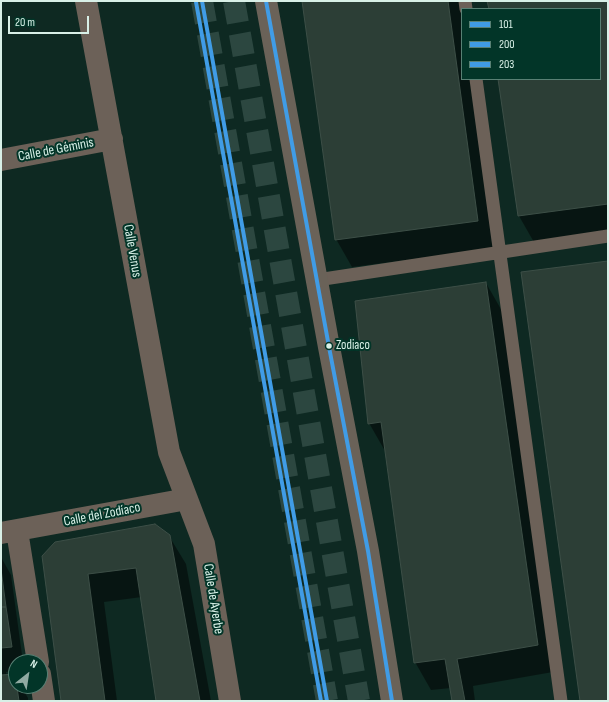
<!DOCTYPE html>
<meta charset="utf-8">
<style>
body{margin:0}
#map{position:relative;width:609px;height:702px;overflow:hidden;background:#0e2922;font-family:"Sofia Sans Condensed",sans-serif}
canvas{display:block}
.frame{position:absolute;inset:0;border:2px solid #d8f0e7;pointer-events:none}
.legend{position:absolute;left:461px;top:8px;width:140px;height:72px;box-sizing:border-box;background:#023528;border:1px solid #588074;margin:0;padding:5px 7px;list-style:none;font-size:12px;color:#d8f0e7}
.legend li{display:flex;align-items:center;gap:8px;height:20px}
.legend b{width:20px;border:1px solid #588074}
.north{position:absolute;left:8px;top:654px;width:40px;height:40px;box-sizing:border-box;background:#023528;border:1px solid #588074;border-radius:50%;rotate:30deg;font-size:11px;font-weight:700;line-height:16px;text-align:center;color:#d8f0e7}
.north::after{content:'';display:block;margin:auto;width:14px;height:18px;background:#91aaa2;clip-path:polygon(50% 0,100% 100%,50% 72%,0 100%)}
.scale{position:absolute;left:8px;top:16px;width:81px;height:18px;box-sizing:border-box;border:2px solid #d8f0e7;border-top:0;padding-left:5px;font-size:12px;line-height:14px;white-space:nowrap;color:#d8f0e7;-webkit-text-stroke:3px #023528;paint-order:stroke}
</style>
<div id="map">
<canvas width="609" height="702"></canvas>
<div class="frame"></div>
<ul class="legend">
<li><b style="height:5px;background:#409ce6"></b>101</li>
<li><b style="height:5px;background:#409ce6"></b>200</li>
<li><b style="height:5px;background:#409ce6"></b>203</li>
</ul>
<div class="north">N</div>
<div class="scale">20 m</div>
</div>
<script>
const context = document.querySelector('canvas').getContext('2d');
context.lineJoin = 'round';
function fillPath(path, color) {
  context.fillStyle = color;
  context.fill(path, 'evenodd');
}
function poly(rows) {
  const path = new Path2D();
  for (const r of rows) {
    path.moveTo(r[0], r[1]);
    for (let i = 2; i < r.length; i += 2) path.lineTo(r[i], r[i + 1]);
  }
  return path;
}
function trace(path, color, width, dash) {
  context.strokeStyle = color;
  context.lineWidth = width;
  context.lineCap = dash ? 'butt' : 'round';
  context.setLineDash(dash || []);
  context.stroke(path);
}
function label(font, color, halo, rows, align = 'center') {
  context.font = font + ' "Sofia Sans Condensed",sans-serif';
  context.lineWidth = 4;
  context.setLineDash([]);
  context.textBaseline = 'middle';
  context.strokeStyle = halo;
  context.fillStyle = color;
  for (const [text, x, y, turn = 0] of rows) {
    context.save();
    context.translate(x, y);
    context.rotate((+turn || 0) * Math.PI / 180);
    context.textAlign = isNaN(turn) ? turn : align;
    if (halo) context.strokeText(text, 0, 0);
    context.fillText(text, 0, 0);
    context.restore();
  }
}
fillPath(poly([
 [303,1,459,1,462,21,462,79,470,79,493,249,352,267,336,239],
 [488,1,608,1,608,234,535,244,519,216,499,79,600,79,600,9,490,9],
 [486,283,502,311,553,672,473,686,475,701,453,701,451,688,431,690,415,662,385,451,369,423],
 [169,536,186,564,211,701,157,701,142,597,104,602,117,701,62,701,43,557],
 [1,557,11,575,23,662,16,662,16,670,6,672,7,676,14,675,16,678,16,686,21,686,28,698,28,701,1,701]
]), '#0007');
const building = poly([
 [302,1,448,1,478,221,335,240,302,1],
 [487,1,608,1,608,204,518,216,498,79,600,79,600,9,489,9,487,1],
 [608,261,608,701,580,701,521,272,608,261],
 [486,282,538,645,457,659,465,701,452,701,445,659,414,663,381,422,368,424,355,301,486,282],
 [155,524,170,535,200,701,156,701,136,568,88,574,105,701,61,701,42,556,55,542,155,524],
 [1,569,6,607,1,607,1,569],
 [1,607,6,607,12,647,1,648,1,607],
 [15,674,19,701,1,701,1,675,15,674]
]);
fillPath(building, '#2c3e36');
trace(building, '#3d4f47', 1);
trace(poly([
 [202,1,327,701],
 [234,1,359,701]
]), '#2c4740', 22, [22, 11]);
trace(poly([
 [465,1,466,9],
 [476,79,561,701],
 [317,280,608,236]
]), '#6c6158', 13);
trace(poly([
 [86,1,169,452,204,544,230,701],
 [1,160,112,139],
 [17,531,38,662],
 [1,533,187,499],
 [40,674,44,701]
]), '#6c6158', 22);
trace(poly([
 [266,1,329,347,368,551,392,701]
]), '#6a6258', 22);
trace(poly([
 [266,1,329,347,368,551,392,701]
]), '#409ce6', 4);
trace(poly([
 [202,1,327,701]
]), '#409ce6', 4);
trace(poly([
 [196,2,321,701]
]), '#409ce6', 4);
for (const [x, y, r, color] of [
 [329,346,3.5,"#d8f0e7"]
]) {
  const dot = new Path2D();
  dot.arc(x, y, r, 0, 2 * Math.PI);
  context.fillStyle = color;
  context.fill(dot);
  trace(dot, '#023528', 1.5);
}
label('13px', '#d8f0e7', '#023528', [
 ["Zodiaco",336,346]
], 'left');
label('14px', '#d8f0e7', '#023528', [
 ["Calle de Géminis",56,150,-11],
 ["Calle Venus",132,251,80],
 ["Calle del Zodíaco",102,515,-11],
 ["Calle de Ayerbe",213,599,81]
]);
</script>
